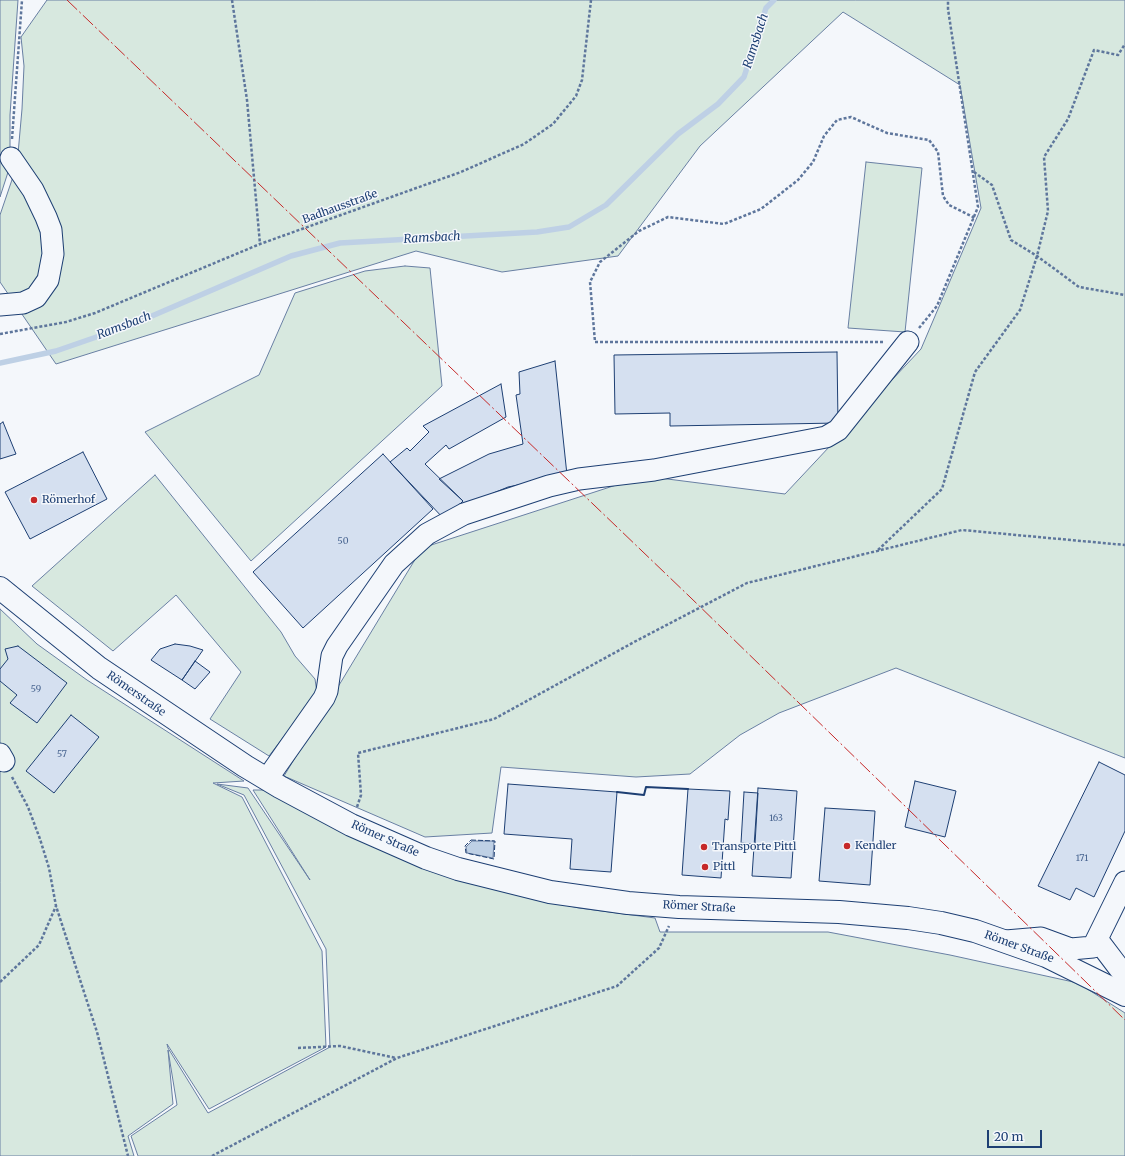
<!DOCTYPE html>
<meta charset="utf-8">
<style>
body{margin:0}
#map{position:relative;width:1125px;height:1156px;overflow:hidden;background:#f4f7fb;font-family:Merriweather,serif}
canvas{display:block}
.scale{position:absolute;left:987px;top:1130px;width:55px;height:18px;box-sizing:border-box;border:2px solid #1d3f73;border-top:0;padding-left:5px;font-size:12px;line-height:14px;white-space:nowrap;color:#1d3f73;-webkit-text-stroke:3px #f4f7fb;paint-order:stroke}
</style>
<div id="map">
<canvas width="1125" height="1156"></canvas>
<div class="scale">20 m</div>
</div>
<script>
const context = document.querySelector('canvas').getContext('2d');
context.lineJoin = 'round';
function fillPath(path, color) {
  context.fillStyle = color;
  context.fill(path, 'evenodd');
}
function poly(rows) {
  const path = new Path2D();
  for (const r of rows) {
    path.moveTo(r[0], r[1]);
    for (let i = 2; i < r.length; i += 2) path.lineTo(r[i], r[i + 1]);
  }
  return path;
}
function trace(path, color, width, dash) {
  context.strokeStyle = color;
  context.lineWidth = width;
  context.lineCap = dash ? 'butt' : 'round';
  context.setLineDash(dash || []);
  context.stroke(path);
}
function label(font, color, halo, rows, align = 'center') {
  context.font = font + ' Merriweather,serif';
  context.lineWidth = 3;
  context.setLineDash([]);
  context.textBaseline = 'middle';
  context.strokeStyle = halo;
  context.fillStyle = color;
  for (const [text, x, y, turn = 0] of rows) {
    context.save();
    context.translate(x, y);
    context.rotate((+turn || 0) * Math.PI / 180);
    context.textAlign = isNaN(turn) ? turn : align;
    if (halo) context.strokeText(text, 0, 0);
    context.fillText(text, 0, 0);
    context.restore();
  }
}
const green = poly([
 [0,0,18,0,10,115,10,166,0,197,0,0],
 [47,0,1125,0,1125,758,896,668,779,713,740,735,690,774,636,777,501,767,492,833,425,837,284,776,422,548,644,476,785,494,921,349,981,208,960,85,843,12,700,146,618,256,502,272,416,251,56,364,0,282,0,215,17,165,22,109,24,66,21,37,47,0],
 [866,162,922,168,905,332,848,328,866,162],
 [405,266,430,268,442,386,251,561,145,432,259,375,295,293,365,271,405,266],
 [155,475,281,632,295,656,315,679,317,693,269,756,210,719,241,672,176,595,113,651,32,586,155,475],
 [0,609,37,644,87,680,244,781,213,783,242,797,322,951,326,1047,209,1109,167,1044,168,1048,208,1113,330,1047,326,949,244,795,217,784,248,788,310,880,253,790,265,790,510,893,579,908,655,918,660,932,828,932,950,955,1078,983,1125,1013,1125,1156,138,1156,131,1136,177,1105,168,1050,173,1104,128,1136,134,1156,0,1156,0,609]
]);
fillPath(green, '#d7e8df');
trace(green, '#687fa3', 1);
const water = poly([
 [472,841,494,841,493,858,467,853,466,847,472,841]
]);
fillPath(water, '#bed0e5');
trace(water, '#687fa3', 1);
trace(poly([
 [0,363,56,351,131,325,291,256,340,243,537,232,569,227,606,205,678,134,718,104,744,77,766,8,774,0]
]), '#bed0e5', 5.5);
const building = poly([
 [837,352,838,423,670,426,670,413,615,414,614,355,837,352],
 [555,361,567,475,508,487,455,509,463,501,439,479,489,454,523,444,516,395,520,394,519,372,555,361],
 [501,384,506,417,449,449,446,445,425,464,463,501,445,520,390,462,407,448,410,451,429,432,423,426,501,384],
 [3,422,16,454,0,459,0,424,3,422],
 [83,452,107,499,30,539,5,492,83,452],
 [383,454,433,509,303,628,253,572,383,454],
 [175,644,190,646,203,650,182,680,151,660,160,649,175,644],
 [18,646,67,683,37,723,10,703,17,695,0,681,0,669,8,659,5,649,18,646],
 [195,661,210,672,195,689,182,680,195,661],
 [71,715,99,737,54,793,26,771,71,715],
 [1099,762,1125,775,1125,831,1094,897,1076,888,1070,900,1038,886,1099,762],
 [915,781,956,791,945,837,905,827,915,781],
 [508,784,617,792,611,872,570,869,572,839,504,834,508,784],
 [758,788,797,791,791,878,752,876,758,788],
 [688,789,730,791,728,820,725,819,721,878,682,875,688,789],
 [744,792,758,793,755,844,741,843,744,792],
 [825,808,875,811,870,885,819,881,825,808]
]);
fillPath(building, '#d5e0f0');
trace(building, '#1d3f73', 1);
const minor = poly([
 [0,305,23,303,36,297,48,280,53,254,51,230,46,217,33,190,11,158],
 [0,754,4,761],
 [267,779,324,698,327,691,332,656,337,646,394,564,427,534,464,514,549,486,579,479,654,470,826,437,838,430,908,342],
 [1097,939,1125,976],
 [1006,941,1041,938,1071,949,1093,947,1125,882]
]);
const major = poly([
 [0,588,99,668,245,766,280,787,351,825,426,858,458,869,550,892,628,903,679,907,839,912,908,918,941,923,975,931,1046,956,1125,995]
]);
trace(minor, '#1d3f73', 23);
trace(major, '#1d3f73', 24);
trace(poly([
 [232,0,247,100,260,244],
 [12,139,22,0],
 [974,172,992,185,1011,240,1037,256,1079,287,1125,295],
 [919,328,937,306,978,207,948,9,948,0],
 [0,334,66,322,95,313,260,244,461,172,524,144,553,124,576,96,582,80,591,0],
 [883,342,595,342,590,282,600,262,639,231,668,217,724,224,761,209,798,180,813,162,824,136,837,120,851,117,887,133,929,140,938,152,943,196,949,205,975,218],
 [878,550,942,489,975,372,1020,310,1037,256,1048,211,1044,157,1068,119,1094,50,1118,55,1125,44],
 [12,777,28,807,40,839,49,868,56,906,97,1032,128,1156],
 [357,807,361,795,358,753,494,719,636,641,747,583,962,530,1125,545],
 [0,982,39,945,56,906],
 [298,1048,340,1046,396,1058],
 [212,1156,397,1058,617,986,659,948,669,926]
]), '#5e769c', 2.5, [3, 2]);
trace(minor, '#f4f7fb', 21);
trace(major, '#f4f7fb', 22);
trace(poly([
 [471,840,495,841,494,859,466,853,465,846,471,840]
]), '#1d3f73', 1, [5, 2]);
trace(poly([
 [617,792,644,795,646,787,688,789]
]), '#1d3f73', 2);
trace(poly([
 [67,0,690,597,1125,1020]
]), '#c62828', 1, [14, 3, 2, 3]);
for (const [x, y, r, color] of [
 [34,500,4,"#c62828"],
 [847,846,4,"#c62828"],
 [704,847,4,"#c62828"],
 [705,867,4,"#c62828"]
]) {
  const dot = new Path2D();
  dot.arc(x, y, r, 0, 2 * Math.PI);
  context.fillStyle = color;
  context.fill(dot);
  trace(dot, '#f4f7fb', 1.5);
}
label('9px', '#4b6792', null, [
 ["50",343,541],
 ["59",36,689],
 ["57",62,754],
 ["163",776,818],
 ["171",1082,858]
]);
label('11px', '#1d3f73', '#f4f7fb', [
 ["Badhausstraße",340,207,-20],
 ["Römerstraße",136,694,35],
 ["Römer Straße",385,839,24],
 ["Römer Straße",699,907,3],
 ["Römer Straße",1019,947,20]
]);
label('11px', '#1d3f73', '#f4f7fb', [
 ["Römerhof",42,500],
 ["Kendler",855,846],
 ["Transporte Pittl",712,847],
 ["Pittl",713,867]
], 'left');
label('italic 12px', '#1d3f73', '#f4f7fb', [
 ["Ramsbach",756,41,-72],
 ["Ramsbach",432,238,-3],
 ["Ramsbach",124,326,-21]
]);
</script>
